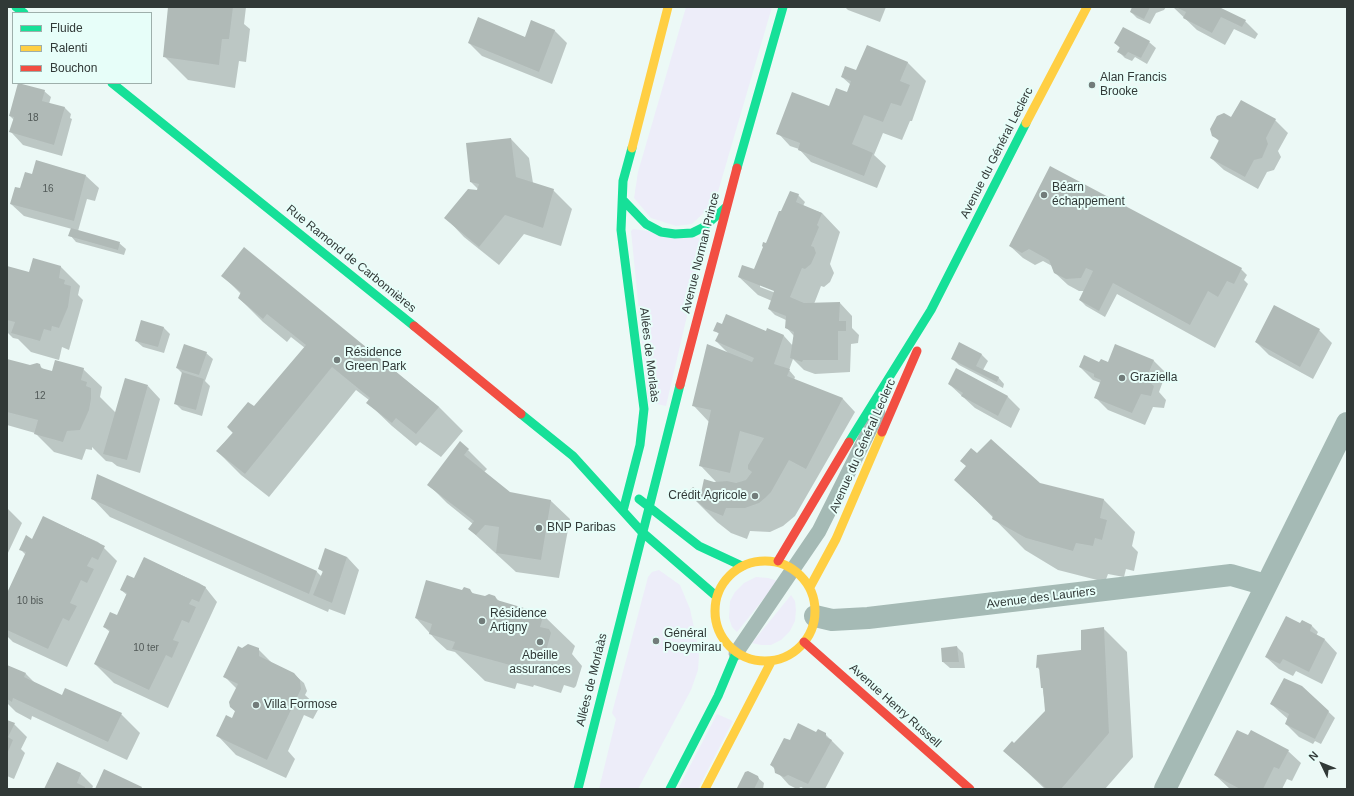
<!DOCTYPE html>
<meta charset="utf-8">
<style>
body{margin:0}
#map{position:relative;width:1354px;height:796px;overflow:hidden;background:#ecf9f6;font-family:Arial,sans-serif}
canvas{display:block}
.frame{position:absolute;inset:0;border:8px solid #313937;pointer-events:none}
.legend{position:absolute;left:12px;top:12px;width:140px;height:72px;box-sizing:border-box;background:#e7fef9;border:1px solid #9eafab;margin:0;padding:5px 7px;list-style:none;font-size:12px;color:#313937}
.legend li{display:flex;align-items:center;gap:8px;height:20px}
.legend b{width:20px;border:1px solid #9eafab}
.north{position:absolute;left:1302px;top:744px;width:40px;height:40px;-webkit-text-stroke:3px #e7fef9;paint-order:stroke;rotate:313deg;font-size:11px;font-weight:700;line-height:16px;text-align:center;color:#313937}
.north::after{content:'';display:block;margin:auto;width:14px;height:18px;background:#313937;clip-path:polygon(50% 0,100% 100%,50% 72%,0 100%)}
</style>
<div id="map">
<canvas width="1354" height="796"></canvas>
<div class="frame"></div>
<ul class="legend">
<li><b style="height:5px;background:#16e098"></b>Fluide</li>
<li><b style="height:5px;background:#ffcf43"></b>Ralenti</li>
<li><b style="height:5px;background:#f24e42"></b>Bouchon</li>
</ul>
<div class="north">N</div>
</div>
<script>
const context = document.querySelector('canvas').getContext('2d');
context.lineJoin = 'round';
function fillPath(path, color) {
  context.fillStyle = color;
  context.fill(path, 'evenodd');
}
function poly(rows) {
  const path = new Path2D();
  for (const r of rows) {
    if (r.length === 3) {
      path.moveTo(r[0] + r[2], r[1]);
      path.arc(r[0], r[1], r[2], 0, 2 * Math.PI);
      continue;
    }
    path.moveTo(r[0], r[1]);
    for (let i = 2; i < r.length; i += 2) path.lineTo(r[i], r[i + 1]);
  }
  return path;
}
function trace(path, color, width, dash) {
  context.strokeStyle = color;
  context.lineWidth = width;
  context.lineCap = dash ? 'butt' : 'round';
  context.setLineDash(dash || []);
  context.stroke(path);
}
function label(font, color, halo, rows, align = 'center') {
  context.font = font + ' Arial,sans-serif';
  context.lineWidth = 4;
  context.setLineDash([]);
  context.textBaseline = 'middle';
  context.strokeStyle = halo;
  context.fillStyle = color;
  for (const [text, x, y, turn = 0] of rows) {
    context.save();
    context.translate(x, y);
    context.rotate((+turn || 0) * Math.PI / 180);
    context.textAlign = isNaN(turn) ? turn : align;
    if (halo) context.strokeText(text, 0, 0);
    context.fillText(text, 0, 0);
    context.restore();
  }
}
fillPath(poly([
 [686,7,772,7,715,202,692,224,676,226,651,218,634,198,638,172],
 [633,229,701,238,704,243,666,406,648,402,631,231],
 [659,570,680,585,690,609,698,646,699,656,698,670,691,690,638,789,599,789,616,719,612,713,648,577,652,572],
 [756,577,768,578,778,581,737,632,732,627,729,618,730,601,735,592,744,583],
 [791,595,795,601,796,610,795,621,790,631,781,640,771,645,761,645,752,643],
 [717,714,733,721,698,789,678,789]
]), '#ededf9');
fillPath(poly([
 [169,7,246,7,244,24,250,29,246,62,239,61,235,88,188,80,164,56],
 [845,7,886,7,880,22,848,10],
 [1134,7,1166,7,1164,10,1156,13,1150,24,1137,18,1131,12],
 [1173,7,1217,7,1245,21,1258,34,1255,39,1234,29,1225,45,1197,30],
 [554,30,567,43,552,84,482,56,469,43,526,38],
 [1149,42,1156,48,1147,64,1135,57,1132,61,1125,58,1119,52,1120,48,1115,43],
 [907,62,926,81,912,121,910,121,902,140,883,133,874,155,886,166,877,188,811,162,799,149,790,146,778,133,792,94,829,108,847,93,851,85,842,77,856,71],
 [44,91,51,97,49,104,65,108,71,114,70,118,72,119,62,156,23,145,11,132,14,120,10,116],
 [1232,118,1275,120,1288,133,1278,151,1281,157,1274,170,1267,172,1258,189,1224,170,1211,158,1220,142,1213,135],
 [511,139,529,158,533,183,553,190,572,209,561,246,524,234,499,265,464,237,446,218,477,191,478,189,471,182],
 [32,175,86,176,99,188,95,201,87,199,78,231,119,243,126,249,124,255,76,242,70,235,72,229,24,216,11,204],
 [798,195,805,202,803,206,822,213,840,232,830,264,834,273,830,282,824,287,821,286,814,304,840,303,852,316,852,328,859,335,858,343,851,344,850,372,815,374,804,370,793,359,789,370,795,377,794,380,843,399,855,412,795,516,783,526,770,532,750,531,747,539,731,533,717,522,693,498,701,495,714,483,717,483,700,465,709,422,693,405,729,354,716,341,719,334,715,330,723,325,784,336,793,346,794,336,786,327,786,320,775,315,769,309,772,301,758,295,739,277,755,271,781,212],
 [760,284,787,295,786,297,760,287],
 [1010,246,1241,269,1247,275,1244,280,1248,284,1215,348,1117,294,1105,317,1086,306,1080,300,1085,291,1079,291,1068,285,1054,272,1052,266,1043,261,1035,265,1023,258],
 [244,249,439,407,463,431,441,457,420,442,416,446,392,426,368,403,369,400,356,390,269,497,241,475,217,451,305,348,291,337,287,342,263,322,239,298,241,294,223,276],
 [34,260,61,267,80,286,78,295,83,300,69,350,62,347,59,360,31,352,18,339,13,338,7,332,7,267,30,273],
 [142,321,164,328,170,334,164,353,143,347,136,341],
 [1319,330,1332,343,1313,379,1269,355,1256,342],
 [960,344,982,355,988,361,983,370,998,377,1004,384,1003,388,959,365,953,359],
 [206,353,213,359,205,381,210,386,202,416,182,410,175,403,183,374,177,368],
 [7,360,30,366,39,365,44,370,53,372,83,369,102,387,100,397,116,413,148,386,160,399,140,473,117,466,112,462,106,461,92,447,92,450,86,449,82,460,54,452,35,433,7,425],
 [1154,361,1166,373,1159,392,1166,400,1164,408,1153,407,1145,425,1108,410,1095,397,1101,383,1093,380,1080,367,1100,363],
 [957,369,1008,397,1020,409,1011,428,975,408,949,384],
 [468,450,487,469,484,472,509,493,551,501,570,519,559,578,516,572,469,529,473,524,447,503,429,485],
 [978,455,1040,484,1104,500,1135,532,1132,546,1138,552,1134,571,1126,569,1124,577,1108,574,1105,582,1058,570,1025,550,955,479],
 [98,476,317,572,322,577,323,572,319,569,347,557,359,570,345,615,329,609,328,612,110,517,92,498],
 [7,508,22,523,7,555],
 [43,517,98,542,117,561,67,667,13,642,7,636,7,595,26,555,20,549,33,540],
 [144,558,199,583,205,587,217,602,168,708,114,683,95,664,110,632,104,627,117,617,127,595,121,590,134,580],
 [469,590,474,594,485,598,494,596,500,602,543,615,575,646,572,654,582,666,576,686,574,688,564,685,561,693,534,685,533,687,517,683,515,689,485,681,455,652,447,650,436,640,416,618],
 [1303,621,1312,626,1318,632,1316,636,1325,640,1337,653,1322,684,1296,671,1293,676,1279,669,1266,657],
 [1103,628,1127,652,1133,757,1105,789,1045,789,1005,751,1015,744,1046,711,1040,670,1037,667,1082,651],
 [957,647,963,653,965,668,950,668,943,662],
 [242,649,258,649,274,665,297,677,304,683,307,691,305,695,319,708,313,719,304,715,288,751,295,759,286,778,236,755,218,736,232,719,236,712,231,707,237,689,225,677],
 [7,666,26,674,35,683,62,696,121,714,140,733,127,760,32,716,31,720,16,712,7,703],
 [1316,700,1335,718,1321,744,1315,741,1313,744,1299,737,1286,724,1288,719,1271,704],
 [7,721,14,724,27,737,21,749,25,753,14,779,7,776],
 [825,734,844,753,825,789,805,789,801,787,797,789,789,785,771,765,791,741],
 [1288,751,1301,763,1292,781,1287,779,1282,789,1230,789,1215,775],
 [81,774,93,786,92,789,45,789],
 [757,777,764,783,763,789,740,789]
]), '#0003');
fillPath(poly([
 [168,7,233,7,229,39,222,39,219,65,163,57],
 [1132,7,1150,7,1144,19,1130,12],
 [1176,7,1219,7,1246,20,1242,27,1221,17,1212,33,1183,18,1186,12],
 [478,17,525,37,531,20,555,30,539,72,468,43],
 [1123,27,1150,41,1141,58,1128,52,1125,56,1117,52,1120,47,1114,43],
 [867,45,908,62,900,81,910,85,901,106,891,103,883,122,864,115,852,144,873,153,864,176,798,150,800,143,776,134,792,92,829,106,836,88,847,92,851,81,841,77,845,66,856,70],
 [18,83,45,90,42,101,65,107,54,145,9,132,14,117,9,116],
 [1241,100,1276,119,1266,138,1268,144,1262,158,1254,160,1245,177,1210,158,1219,140,1212,136,1210,129,1217,116,1224,113,1231,117],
 [511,138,516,177,554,189,543,228,505,215,479,247,444,218,468,189,477,190,479,184,470,182,466,143],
 [36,160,86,175,74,221,10,204,15,187,20,188,25,172,32,174],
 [1050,166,1242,268,1234,284,1227,281,1218,297,1208,291,1190,325,1113,283,1099,311,1079,300,1093,271,1086,268,1081,278,1066,279,1054,273,1049,260,1029,249,1022,253,1009,246],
 [790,191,799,194,796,202,822,213,817,225,819,227,811,246,814,247,816,253,811,264,805,269,802,268,790,297,804,303,840,302,839,321,846,321,846,331,838,331,838,360,803,360,802,362,790,358,794,332,785,328,786,316,768,309,774,291,738,277,742,265,754,269,763,247,762,246,763,242,766,243,779,211,781,211],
 [71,228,120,242,118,250,68,236],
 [244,247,439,407,416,434,396,418,392,423,366,403,370,398,332,367,245,474,216,451,233,433,227,427,248,402,254,406,306,345,267,314,263,319,238,298,241,292,221,276],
 [33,258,61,266,59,278,65,280,64,284,71,286,68,307,59,328,52,326,51,331,44,329,40,341,11,333,15,322,7,320,7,266,29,272],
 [1274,305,1320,329,1300,367,1255,342],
 [726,314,766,331,767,328,784,335,774,364,790,369,787,376,843,398,806,469,789,460,771,492,765,498,759,503,745,508,726,508,723,516,706,509,687,493,693,487,701,493,704,479,714,482,727,481,736,483,746,480,752,472,748,469,748,465,764,438,740,431,730,473,699,466,711,410,692,406,707,344,752,362,754,358,715,341,719,333,713,331,717,322,722,324],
 [141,320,164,327,158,347,135,341],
 [959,342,982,354,976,366,999,377,997,382,951,359],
 [184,344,207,352,199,375,176,368],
 [1115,344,1154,360,1146,379,1154,386,1151,396,1141,394,1132,413,1094,398,1101,380,1094,377,1094,374,1079,367,1084,355,1099,362,1101,359,1108,362],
 [7,359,30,365,37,363,40,364,41,368,52,371,55,360,84,368,81,380,87,382,86,386,91,388,91,399,89,410,80,430,67,431,63,442,34,434,38,420,7,412],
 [956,368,1008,396,998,416,961,396,963,393,948,384],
 [182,372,204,379,196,410,174,404],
 [125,378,148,385,127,460,103,454],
 [991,439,1040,483,1104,499,1100,518,1107,520,1102,540,1095,538,1093,546,1076,543,1073,551,1026,538,992,519,993,516,954,480,966,466,960,461,971,448,977,453],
 [460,441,469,449,464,455,510,492,551,500,541,560,496,553,499,527,485,525,476,535,468,529,474,521,427,485],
 [97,474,317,571,309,594,91,499],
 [43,516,105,546,98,560,92,557,87,566,94,569,87,583,81,580,70,603,77,606,69,621,63,618,48,649,7,630,7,593,26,552,19,550,26,535,32,539],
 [325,548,347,557,332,603,313,595,323,571,318,569],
 [144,557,206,587,199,602,192,599,189,604,196,607,189,623,182,620,173,640,179,642,172,658,166,655,149,690,94,664,110,630,103,627,110,612,117,615,127,593,120,590,127,575,134,578],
 [426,580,462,590,464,587,470,589,472,593,485,596,489,594,495,596,497,600,544,614,540,627,549,629,551,633,545,655,541,657,532,654,528,670,452,649,455,642,429,634,432,624,415,618],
 [1286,616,1300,623,1302,620,1312,625,1310,631,1325,639,1309,672,1283,659,1280,664,1265,657],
 [1104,627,1109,733,1061,789,1047,789,1003,751,1012,741,1014,743,1045,711,1043,688,1041,688,1039,667,1036,668,1037,655,1081,650,1081,630],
 [248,644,259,648,259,656,294,673,300,680,301,689,267,760,216,736,226,715,232,718,235,711,230,707,229,702,238,684,223,677,238,646,242,648],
 [957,646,959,662,942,662,941,648],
 [7,665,26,673,24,677,62,695,65,688,122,713,108,742,13,698,12,702,7,699],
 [1284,678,1302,686,1329,711,1315,739,1285,724,1289,714,1270,704],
 [7,720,15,723,8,737,13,740,7,754],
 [798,723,816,732,818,729,826,733,826,737,832,740,808,784,788,775,784,777,775,773,774,767,770,765,784,738,790,740],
 [1237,730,1248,735,1251,730,1289,750,1279,769,1274,767,1263,789,1240,789,1214,775],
 [57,762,81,773,77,783,85,787,85,789,44,789],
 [104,769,142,787,141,789,95,789],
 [748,771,758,776,759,779,754,789,739,789,737,788,745,772]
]), '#b0bab7');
trace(poly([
 [736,653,819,531,878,413]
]), '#a5bab5', 15);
trace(poly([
 [815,616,832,620,868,618,1231,575,1266,585],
 [1165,789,1347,423]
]), '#a5bab5', 22);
trace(poly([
 [16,7,24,13],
 [112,83,414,326],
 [737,168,783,7],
 [623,200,646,224,661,232,675,234,692,233,704,227,725,208],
 [521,414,573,456,642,532,716,596],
 [849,442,931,310,1026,123],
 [639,499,699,546,742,566],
 [623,511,640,445,644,409,621,230,623,181,632,148],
 [578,789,680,385],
 [670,789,718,696,736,653]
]), '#16e098', 9);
trace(poly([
 [1026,123,1087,7],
 [632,148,668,7],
 [765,611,50],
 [810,587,836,539,882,432],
 [705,789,771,662]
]), '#ffcf43', 9);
trace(poly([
 [414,326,521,414],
 [680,385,737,168],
 [882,432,917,351],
 [778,561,849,442],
 [804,642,970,789]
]), '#f24e42', 9);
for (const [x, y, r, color] of [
 [1092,85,4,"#727c7a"],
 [1044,195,4,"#727c7a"],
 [337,360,4,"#727c7a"],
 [1122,378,4,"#727c7a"],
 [755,496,4,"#727c7a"],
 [539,528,4,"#727c7a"],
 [482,621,4,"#727c7a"],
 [656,641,4,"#727c7a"],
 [540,642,4,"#727c7a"],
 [256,705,4,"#727c7a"]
]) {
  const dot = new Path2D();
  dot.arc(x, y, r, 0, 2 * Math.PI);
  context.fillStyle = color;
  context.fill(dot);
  trace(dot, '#e7fef9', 1.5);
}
label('10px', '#515957', null, [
 ["18",33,118],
 ["16",48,189],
 ["12",40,396],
 ["10 bis",30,601],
 ["10 ter",146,648]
]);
label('12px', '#313937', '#e7fef9', [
 ["Alan Francis",1100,78],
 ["Brooke",1100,92],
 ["Béarn",1052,188],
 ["échappement",1052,202],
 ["Résidence",345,353],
 ["Green Park",345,367],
 ["Graziella",1130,378],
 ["Crédit Agricole",747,496,"right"],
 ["BNP Paribas",547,528],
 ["Résidence",490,614],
 ["Artigny",490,628],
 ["Général",664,634],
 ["Poeymirau",664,648],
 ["Abeille",540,656,"center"],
 ["assurances",540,670,"center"],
 ["Villa Formose",264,705]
], 'left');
label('12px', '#313937', '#e7fef9', [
 ["Avenue du Général Leclerc",997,153,-63],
 ["Avenue Norman Prince",701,253,-76],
 ["Rue Ramond de Carbonnières",351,259,39],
 ["Allées de Morlaàs",649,355,83],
 ["Avenue du Général Leclerc",863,446,-66],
 ["Avenue des Lauriers",1041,598,-7],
 ["Allées de Morlaàs",592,680,-76],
 ["Avenue Henry Russell",895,706,42]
]);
</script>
